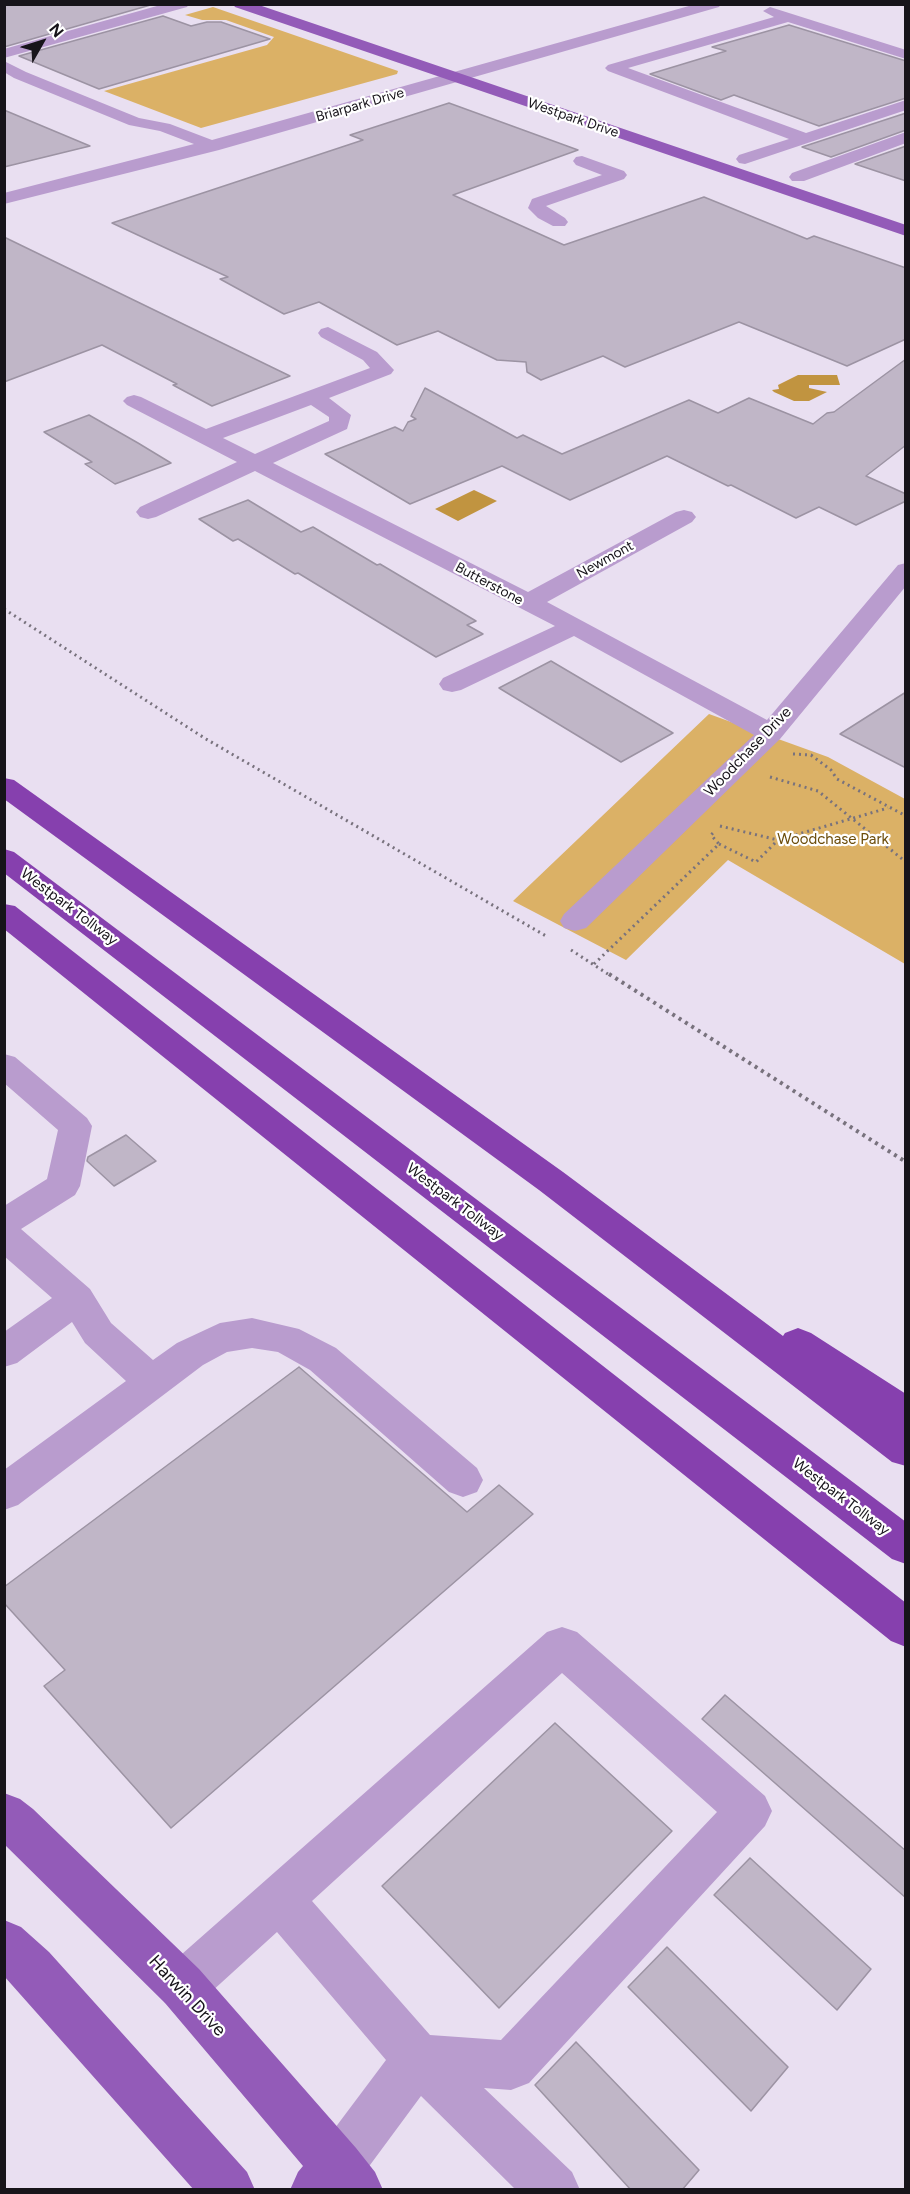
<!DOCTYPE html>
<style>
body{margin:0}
#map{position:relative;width:910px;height:2194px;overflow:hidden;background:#e9dff1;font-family:Figtree,sans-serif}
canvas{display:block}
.frame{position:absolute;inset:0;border:6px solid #17141a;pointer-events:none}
.north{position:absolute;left:12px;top:12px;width:60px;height:60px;-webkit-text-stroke:4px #fff;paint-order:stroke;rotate:51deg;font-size:16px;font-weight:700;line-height:24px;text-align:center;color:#17141a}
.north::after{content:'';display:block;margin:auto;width:21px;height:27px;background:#17141a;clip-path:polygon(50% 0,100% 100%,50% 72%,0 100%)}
</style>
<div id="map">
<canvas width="910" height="2194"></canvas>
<div class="frame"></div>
<div class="north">N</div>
</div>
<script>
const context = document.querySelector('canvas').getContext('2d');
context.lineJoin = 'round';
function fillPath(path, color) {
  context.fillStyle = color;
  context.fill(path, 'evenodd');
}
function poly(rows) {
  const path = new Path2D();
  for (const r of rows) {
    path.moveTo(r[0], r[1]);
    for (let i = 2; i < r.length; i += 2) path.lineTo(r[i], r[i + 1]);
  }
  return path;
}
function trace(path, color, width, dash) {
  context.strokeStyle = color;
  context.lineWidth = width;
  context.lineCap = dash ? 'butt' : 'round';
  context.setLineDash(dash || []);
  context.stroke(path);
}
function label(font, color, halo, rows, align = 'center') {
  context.font = font + ' Figtree,sans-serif';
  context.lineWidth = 4.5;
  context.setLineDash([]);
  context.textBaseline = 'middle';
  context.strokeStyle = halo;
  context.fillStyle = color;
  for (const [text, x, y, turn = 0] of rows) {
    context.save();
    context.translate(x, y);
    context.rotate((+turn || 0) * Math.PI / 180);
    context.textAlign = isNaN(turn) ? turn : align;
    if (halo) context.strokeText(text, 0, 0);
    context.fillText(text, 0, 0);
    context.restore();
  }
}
fillPath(poly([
 [213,7,398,71,397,74,201,128,104,91,267,45,274,37,226,20,202,20,185,15],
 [709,714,828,757,905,799,905,964,728,860,626,960,513,901]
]), '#dbb166');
fillPath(poly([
 [798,375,837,375,840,385,809,385,809,388,827,392,809,401,794,401,774,392,772,390,779,389,778,385],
 [474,490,497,501,458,521,435,509]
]), '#c19440');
const building = poly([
 [4,4,154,4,4,47,4,4],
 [163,16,191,26,207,22,221,22,270,39,99,89,19,56,163,16],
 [789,25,906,61,906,98,819,126,734,95,721,100,650,74,726,51,712,47,789,25],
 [449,103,578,150,453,195,564,245,704,197,807,239,814,236,906,268,906,339,847,366,739,322,625,367,603,356,541,380,527,372,526,362,497,360,438,331,397,345,319,302,284,314,220,279,228,277,112,223,363,140,350,135,449,103],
 [4,110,90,146,4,167,4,110],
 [906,113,906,130,831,157,802,147,906,113],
 [906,146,906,181,855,164,906,146],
 [4,237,290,376,212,406,173,385,177,384,102,345,4,382,4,237],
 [906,359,906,445,866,476,906,494,906,501,856,525,819,507,796,518,731,485,728,486,667,456,570,500,502,466,410,504,325,454,395,427,403,431,408,422,416,419,411,416,425,388,517,438,523,435,562,454,689,400,718,413,749,398,813,424,827,413,834,412,906,359],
 [89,415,138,443,171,463,115,484,85,464,92,462,44,432,89,415],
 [248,500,301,532,313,527,377,565,380,564,476,621,467,625,483,634,436,657,298,573,295,574,238,539,233,541,199,519,248,500],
 [551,661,673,733,621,762,499,688,551,661],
 [906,692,906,768,840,734,906,692],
 [126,1135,156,1161,114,1186,87,1161,88,1157,126,1135],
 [299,1367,467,1512,499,1485,533,1514,171,1828,44,1686,65,1670,4,1603,4,1587,299,1367],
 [725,1695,906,1851,906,1898,702,1719,725,1695],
 [555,1723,672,1831,499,2008,382,1886,555,1723],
 [750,1858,871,1969,837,2010,714,1895,750,1858],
 [667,1947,788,2067,751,2111,628,1987,667,1947],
 [576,2042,699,2170,682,2190,631,2190,535,2085,576,2042]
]);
fillPath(building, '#c0b6c7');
trace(building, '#9c93a3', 1.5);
trace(poly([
 [4,609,206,739,546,936],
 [793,754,811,755,831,770,837,779,906,816],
 [770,777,818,791,906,862],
 [720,826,778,840,888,808],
 [719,844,756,862,778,840],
 [571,950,611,976],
 [594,964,719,844,711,835,713,833]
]), '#78727d', 3, [2, 4]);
trace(poly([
 [609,974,906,1162]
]), '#78727d', 4, [3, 4.5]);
fillPath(poly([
 [164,4,189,4,187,7,4,58,4,49,164,4],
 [696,4,721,4,719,7,219,150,4,204,4,193,194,144,160,131,129,125,14,78,4,72,4,61,26,72,139,118,170,124,212,140,696,4],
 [770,7,906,50,906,59,788,22,628,68,806,133,906,100,906,110,745,164,739,163,736,159,739,155,789,139,608,71,605,68,608,65,774,17,763,11,770,7],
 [906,132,906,143,804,181,792,181,789,177,792,173,906,132],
 [582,156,624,171,627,175,624,179,546,206,565,218,568,222,565,226,553,226,538,218,528,208,532,199,602,175,576,165,573,161,576,157,582,156],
 [328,327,377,352,394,370,391,374,329,398,351,415,347,429,273,463,528,592,676,512,684,510,692,512,696,517,692,522,547,602,767,720,898,565,906,563,906,586,780,739,586,928,575,931,564,928,560,921,564,914,754,735,574,636,461,690,452,692,443,690,439,684,443,678,555,626,255,471,156,517,148,519,140,517,136,512,140,507,237,462,127,405,123,401,127,397,134,395,141,397,206,429,370,368,363,360,321,337,318,333,321,329,328,327],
 [311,405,329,417,329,421,255,454,223,438,311,405],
 [4,1054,15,1057,87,1118,92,1126,80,1186,75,1195,21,1229,90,1289,111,1323,153,1360,177,1343,220,1323,252,1318,299,1329,336,1348,477,1468,483,1480,477,1492,463,1497,449,1492,310,1370,278,1352,252,1348,227,1352,203,1365,18,1505,4,1510,4,1470,126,1381,85,1343,72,1322,17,1363,4,1367,4,1332,52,1298,4,1256,4,1206,47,1179,58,1130,4,1083,4,1054],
 [562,1627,577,1632,765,1796,772,1811,765,1826,529,2083,511,2090,484,2088,572,2172,580,2190,516,2190,421,2096,356,2184,343,2190,333,2190,320,2184,312,2166,320,2148,386,2060,277,1932,199,2003,182,2010,165,2003,158,1986,165,1969,547,1632,562,1627],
 [562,1673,717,1812,501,2040,430,2035,312,1901,562,1673]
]), '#b99cce');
fillPath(poly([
 [233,4,256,4,906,225,906,236,235,7,233,4],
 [4,1793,20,1799,33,1809,199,1969,356,2148,375,2172,383,2190,290,2190,298,2172,303,2166,165,2003,4,1844,4,1793],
 [4,1920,21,1927,49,1952,247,2172,255,2190,194,2190,4,1976,4,1920]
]), '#935bb8');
fillPath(poly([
 [4,778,14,780,563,1172,783,1336,785,1333,798,1328,811,1333,906,1394,906,1466,892,1462,539,1190,4,799,4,778],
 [4,849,14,852,906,1522,906,1564,892,1559,4,873,4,849],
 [4,904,15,906,906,1603,906,1647,891,1641,4,929,4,904]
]), '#8640ae');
label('14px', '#17141a', '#fff', [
 ["Briarpark Drive",360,105,-16],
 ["Westpark Drive",573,118,19],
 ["Newmont",605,560,-29],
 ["Butterstone",489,584,28]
]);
label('15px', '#17141a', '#fff', [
 ["Woodchase Drive",748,752,-46],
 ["Westpark Tollway",69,907,37],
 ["Westpark Tollway",455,1202,37],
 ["Westpark Tollway",841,1497,37]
]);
label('15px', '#6b4c0a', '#fff', [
 ["Woodchase Park",833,840]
]);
label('18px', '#17141a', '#fff', [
 ["Harwin Drive",187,1996,47]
]);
</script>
